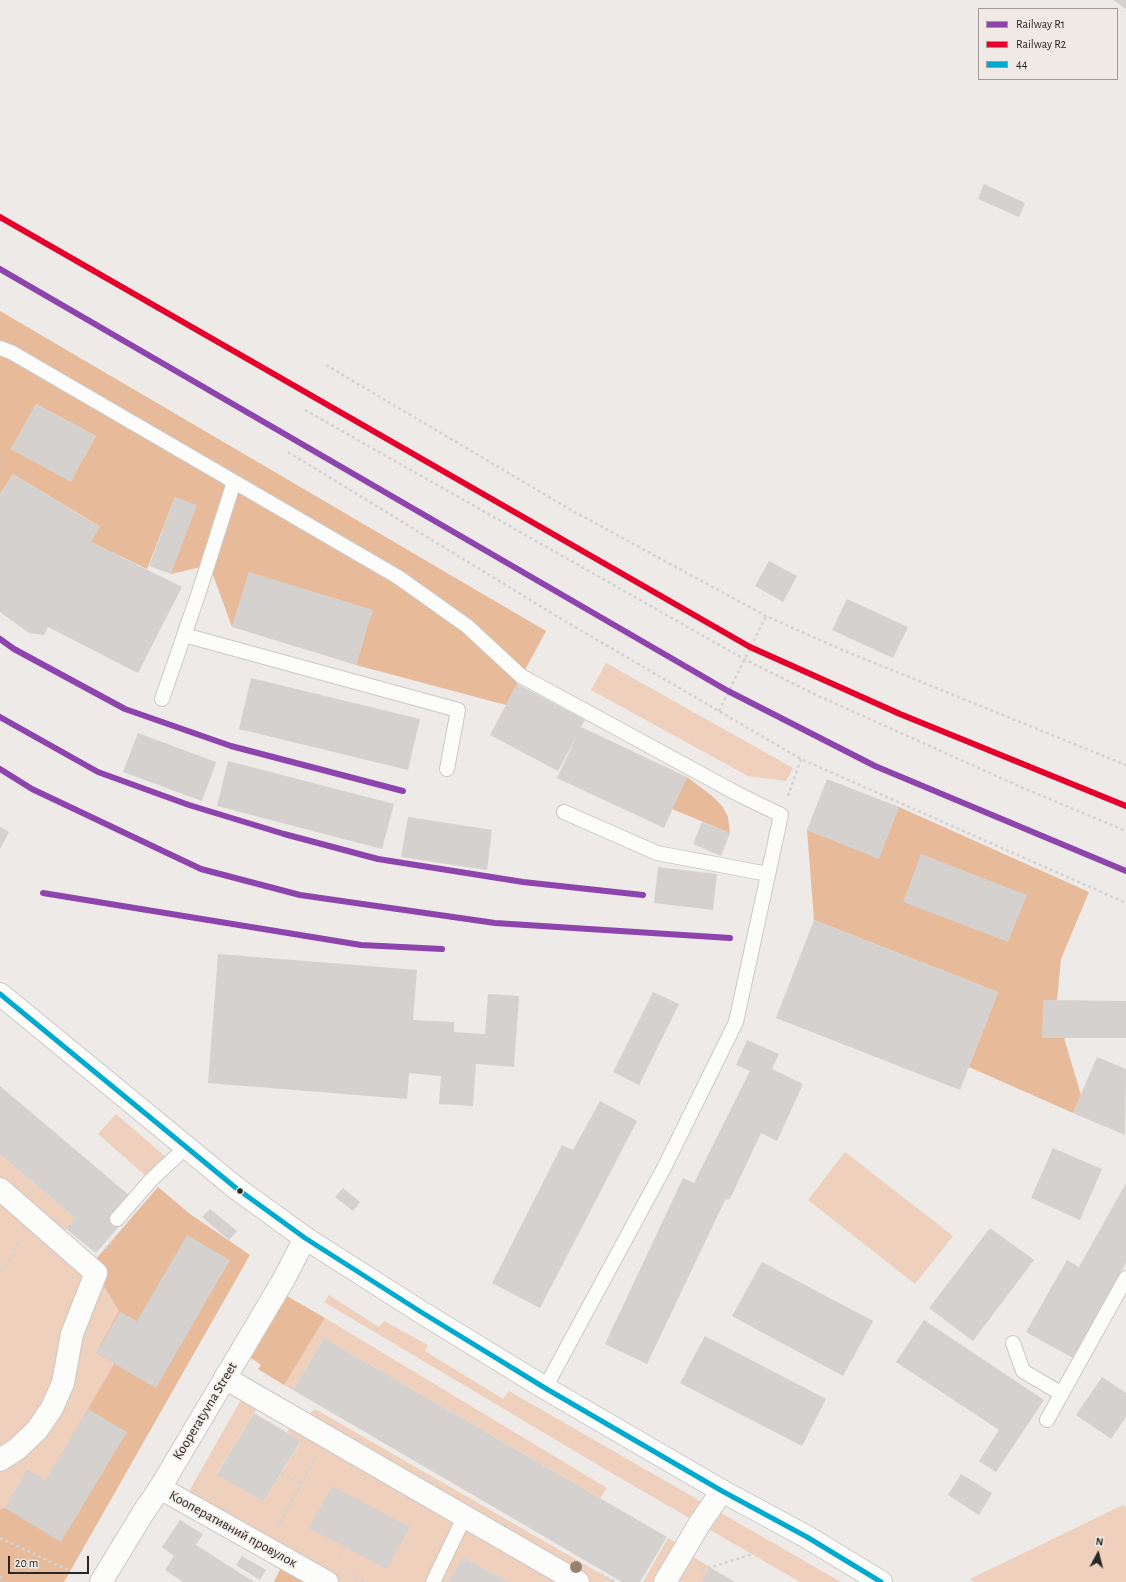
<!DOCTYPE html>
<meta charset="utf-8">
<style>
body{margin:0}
#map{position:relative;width:1126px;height:1582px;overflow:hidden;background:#eeeae7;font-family:"Alegreya Sans",sans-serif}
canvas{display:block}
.legend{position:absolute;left:978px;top:8px;width:140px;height:72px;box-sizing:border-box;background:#f1e9e4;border:1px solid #a19b97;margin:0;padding:5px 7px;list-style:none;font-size:12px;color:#292624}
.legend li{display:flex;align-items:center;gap:8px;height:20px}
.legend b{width:20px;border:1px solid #a19b97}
.north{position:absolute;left:1078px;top:1534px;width:40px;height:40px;-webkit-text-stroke:3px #f1e9e4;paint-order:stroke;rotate:7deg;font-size:11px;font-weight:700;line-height:16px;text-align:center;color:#292624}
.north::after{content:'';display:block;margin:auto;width:14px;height:18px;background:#292624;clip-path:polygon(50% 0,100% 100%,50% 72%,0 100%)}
.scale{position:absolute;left:8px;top:1556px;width:81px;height:18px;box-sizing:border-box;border:2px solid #292624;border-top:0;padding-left:5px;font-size:12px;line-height:14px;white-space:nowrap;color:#292624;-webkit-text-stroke:3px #f1e9e4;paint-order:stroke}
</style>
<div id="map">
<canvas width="1126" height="1582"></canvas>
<ul class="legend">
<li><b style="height:5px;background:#8e44ad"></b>Railway R1</li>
<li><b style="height:5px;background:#e4002b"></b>Railway R2</li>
<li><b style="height:5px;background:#00a9ce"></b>44</li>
</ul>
<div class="north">N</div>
<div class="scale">20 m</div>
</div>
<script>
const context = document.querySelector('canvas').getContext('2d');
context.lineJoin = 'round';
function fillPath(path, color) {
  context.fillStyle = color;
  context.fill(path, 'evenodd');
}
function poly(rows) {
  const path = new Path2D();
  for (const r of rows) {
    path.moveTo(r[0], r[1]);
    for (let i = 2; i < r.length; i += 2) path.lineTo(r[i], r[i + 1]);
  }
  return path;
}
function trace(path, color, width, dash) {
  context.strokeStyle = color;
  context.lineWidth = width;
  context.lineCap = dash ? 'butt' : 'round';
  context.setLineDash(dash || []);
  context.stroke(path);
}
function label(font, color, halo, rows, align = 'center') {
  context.font = font + ' "Alegreya Sans",sans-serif';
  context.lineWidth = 3;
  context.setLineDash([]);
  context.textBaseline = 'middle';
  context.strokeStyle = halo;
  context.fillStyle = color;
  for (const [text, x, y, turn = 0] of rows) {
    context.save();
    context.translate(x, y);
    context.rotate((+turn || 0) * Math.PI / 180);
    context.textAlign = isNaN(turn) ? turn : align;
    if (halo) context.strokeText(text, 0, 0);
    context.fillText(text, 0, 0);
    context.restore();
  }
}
fillPath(poly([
 [606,663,793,768,786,781,748,776,591,690],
 [116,1114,167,1158,148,1178,98,1134],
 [845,1152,953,1236,915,1284,808,1200],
 [0,1154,75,1218,58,1239,96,1273,120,1312,96,1353,114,1364,46,1480,27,1470,5,1508,0,1509],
 [329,1295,379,1327,384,1321,428,1345,425,1351,503,1399,509,1391,841,1582,800,1582,615,1475,324,1302],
 [325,1318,607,1488,600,1498,324,1338,293,1390,284,1385],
 [247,1389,262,1400,217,1473,263,1502,301,1442,287,1432,296,1420,301,1421,315,1409,615,1582,509,1582,463,1557,448,1582,327,1582,183,1502],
 [1123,1505,1126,1507,1126,1582,973,1582,970,1579],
 [668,1538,679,1544,658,1582,643,1582],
 [683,1551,710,1567,701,1582,665,1582]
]), '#efd0bc');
fillPath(poly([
 [0,311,546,631,506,705,356,665,372,610,249,573,232,627,212,572,201,567,171,574,175,497,147,569,91,542,99,526,13,474,0,494],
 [36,404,96,436,71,481,11,449],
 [687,777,711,795,723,807,728,817,730,833,672,809],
 [899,807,1089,892,1061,959,1057,1000,1043,1000,1064,1038,1081,1095,1073,1113,969,1067,998,992,814,920,807,830,879,858],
 [158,1187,190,1214,250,1255,64,1582,0,1582,0,1509,5,1508,27,1470,46,1480,114,1364,96,1353,119,1311,96,1273,89,1267],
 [287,1296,325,1318,284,1385,258,1369,261,1365,251,1358],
 [285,1559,327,1582,274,1582]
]), '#e7ba99');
fillPath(poly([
 [1113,0,1126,0,1126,9],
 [984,184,1025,203,1019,217,978,199],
 [36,404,96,436,71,482,11,449],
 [13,474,100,527,91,542,182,587,138,673,48,627,44,635,29,633,0,612,0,494],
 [175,497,197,505,171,574,149,566],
 [769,561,797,576,783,602,755,586],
 [249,572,373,610,356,665,232,627],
 [847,599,908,627,893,658,832,630],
 [251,678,420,719,408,770,239,729],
 [517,684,585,720,581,727,687,777,664,828,557,778,577,735,558,771,490,735],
 [138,733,216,762,202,801,123,772],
 [228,761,394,804,382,849,217,806],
 [827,779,899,807,879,859,807,830],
 [408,817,492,830,487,870,401,857],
 [702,822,730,833,721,856,693,844],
 [0,827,9,832,0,849],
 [921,854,1027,895,1008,942,903,902],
 [658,867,717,874,713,910,654,903],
 [814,920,998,992,960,1090,776,1018],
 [218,954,417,970,413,1020,454,1022,454,1032,485,1034,488,994,519,996,514,1067,476,1064,473,1106,439,1104,441,1076,409,1073,407,1099,208,1083],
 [653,992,679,1004,639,1085,613,1072],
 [1043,1000,1126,1001,1126,1038,1042,1038],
 [747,1040,779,1054,772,1069,803,1084,777,1141,761,1133,730,1199,725,1200,647,1364,605,1344,683,1178,694,1183,750,1071,736,1065],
 [1097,1057,1126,1069,1125,1135,1073,1113],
 [0,1086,130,1196,122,1223,96,1253,66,1229,75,1218,0,1154],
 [600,1101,637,1121,540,1308,492,1283,562,1145,573,1150],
 [1053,1148,1102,1169,1080,1220,1031,1198],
 [1126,1183,1126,1263,1073,1358,1026,1332,1067,1260,1079,1267],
 [343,1188,360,1202,353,1211,335,1197],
 [210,1209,237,1231,229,1240,202,1217],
 [990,1228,1034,1260,973,1341,929,1308],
 [187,1235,230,1260,156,1388,96,1353,120,1312,137,1321],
 [762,1262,873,1321,843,1376,732,1316],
 [924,1320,1044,1400,996,1472,979,1461,999,1430,896,1362],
 [705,1336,826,1399,802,1446,680,1383],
 [324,1338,667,1537,640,1582,622,1582,293,1390],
 [1102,1377,1126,1393,1126,1417,1111,1439,1076,1415],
 [88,1409,127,1432,61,1542,5,1508,27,1470,46,1480],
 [254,1413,301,1441,263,1502,217,1474],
 [961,1474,992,1493,979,1515,948,1495],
 [332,1486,410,1527,387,1569,309,1528],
 [180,1520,203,1534,196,1545,254,1582,183,1582,165,1570,174,1556,162,1547],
 [242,1556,266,1570,260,1580,236,1565],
 [463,1557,509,1582,448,1582],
 [710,1567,716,1571,735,1582,701,1582]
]), '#d4d1ce');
const service = poly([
 [0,348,11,352,398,577,467,626,521,676,738,794,781,815,736,1022,664,1168,545,1388],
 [184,635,458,710,447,769],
 [162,699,199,592,234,482],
 [564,812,657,853,768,874],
 [117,1219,151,1180,186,1147],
 [1013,1343,1023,1371,1062,1394],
 [1047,1420,1126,1278],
 [433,1582,465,1516]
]);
const minor = poly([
 [0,1189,96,1273,72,1334,63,1383,52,1408,37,1430,17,1449,0,1460],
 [225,1378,578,1582],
 [160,1488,327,1582],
 [665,1582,700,1523,722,1491]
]);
const tertiary = poly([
 [101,1582,143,1513,160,1488,284,1279,305,1238]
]);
const secondary = poly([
 [0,994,236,1188,305,1238,421,1312,545,1388,722,1491,807,1537,881,1582]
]);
trace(service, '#cbc8c5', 16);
trace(minor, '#cbc8c5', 24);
trace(tertiary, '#cbc8c5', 24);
trace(secondary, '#cbc8c5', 24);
trace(poly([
 [326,365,571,510,766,616,840,649,1126,765],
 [305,410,744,659,814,694,1023,788,1126,831],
 [288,452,563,620,801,759,1126,903],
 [719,711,766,616],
 [788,796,801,759],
 [105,1249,114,1239],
 [0,1271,6,1264,20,1240],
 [281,1473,301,1484],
 [277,1527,316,1458],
 [0,1538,70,1571],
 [338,1560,345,1547],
 [702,1570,753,1554],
 [351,1573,365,1582],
 [601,1574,615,1582],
 [0,1576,2,1582]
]), '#d4d3d3', 2.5, [3, 3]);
trace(service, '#fcfcfb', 14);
trace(minor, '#fcfcfb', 22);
trace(tertiary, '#fcfcfb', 22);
trace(secondary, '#fcfcfb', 22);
trace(poly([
 [0,994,236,1188,305,1238,421,1312,545,1388,722,1491,807,1537,881,1582]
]), '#00a9ce', 5);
trace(poly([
 [0,269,728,691,875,766,1126,871],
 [0,639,14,649,125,709,231,746,403,791],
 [0,717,98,772,189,805,284,834,378,859,523,882,643,895],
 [0,769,32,789,201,869,300,895,495,923,730,938],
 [43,893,361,945,442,949]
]), '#8e44ad', 6);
trace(poly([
 [0,217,750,647,900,714,1126,806]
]), '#e4002b', 6);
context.fillStyle = '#958273';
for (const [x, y] of [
 [576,1567]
]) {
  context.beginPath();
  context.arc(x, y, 6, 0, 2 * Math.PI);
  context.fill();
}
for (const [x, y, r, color] of [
 [240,1191,3.5,"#292624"]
]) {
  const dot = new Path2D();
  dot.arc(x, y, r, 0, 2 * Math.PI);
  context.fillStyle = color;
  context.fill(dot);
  trace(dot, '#f1e9e4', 1.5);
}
label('14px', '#292624', '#f1e9e4', [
 ["Kooperatyvna Street",205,1411,-59],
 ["Кооперативний провулок",233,1529,29]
]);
</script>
